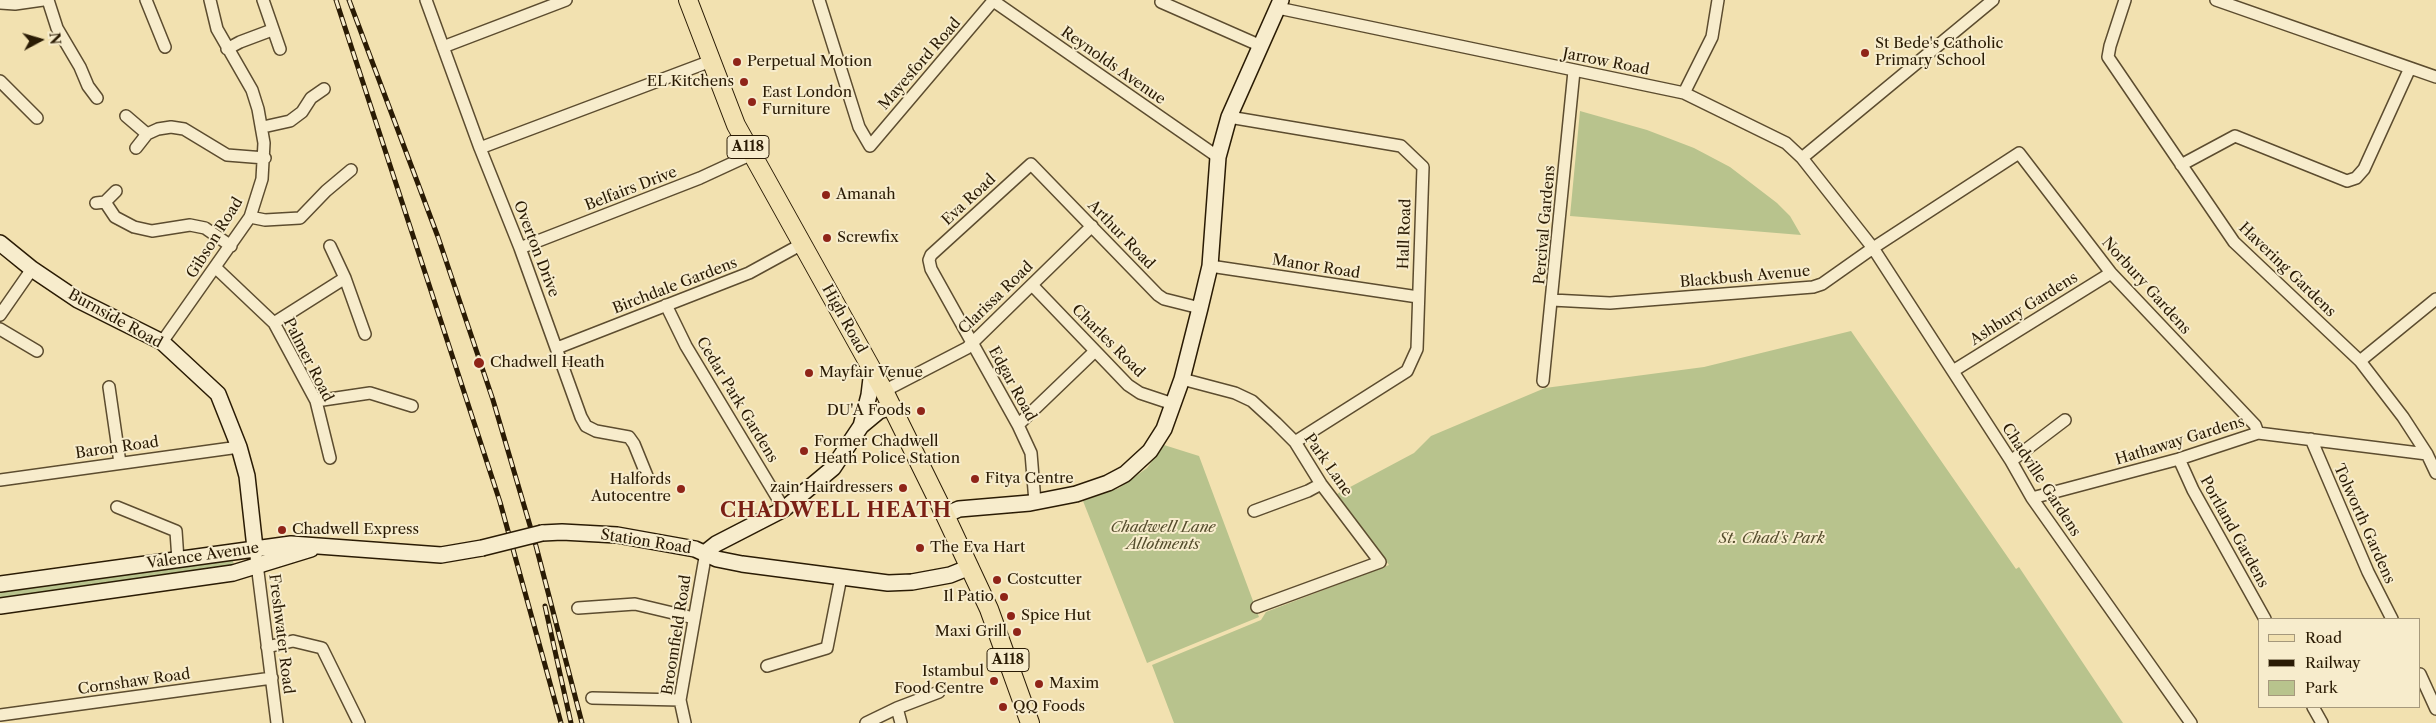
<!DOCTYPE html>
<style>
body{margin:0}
#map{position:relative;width:2436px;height:723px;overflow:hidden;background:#f2e1b0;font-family:"Libre Caslon Text",serif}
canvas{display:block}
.legend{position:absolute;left:2258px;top:618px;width:162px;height:90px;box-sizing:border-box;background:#f7eccc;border:1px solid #a5987c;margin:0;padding:6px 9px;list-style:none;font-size:15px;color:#2a1b04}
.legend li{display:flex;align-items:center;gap:10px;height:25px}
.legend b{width:25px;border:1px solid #a5987c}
.north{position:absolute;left:15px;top:15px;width:50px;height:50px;-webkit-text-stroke:4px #f7eccc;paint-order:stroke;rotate:84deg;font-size:14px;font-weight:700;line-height:20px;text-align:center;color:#2a1b04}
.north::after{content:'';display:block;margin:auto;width:18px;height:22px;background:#2a1b04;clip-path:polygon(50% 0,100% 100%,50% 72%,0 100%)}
</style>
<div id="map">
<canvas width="2436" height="723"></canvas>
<ul class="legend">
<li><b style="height:6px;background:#f2e1b0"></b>Road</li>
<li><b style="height:6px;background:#2a1b04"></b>Railway</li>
<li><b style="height:14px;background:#b8c38d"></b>Park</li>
</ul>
<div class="north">N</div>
</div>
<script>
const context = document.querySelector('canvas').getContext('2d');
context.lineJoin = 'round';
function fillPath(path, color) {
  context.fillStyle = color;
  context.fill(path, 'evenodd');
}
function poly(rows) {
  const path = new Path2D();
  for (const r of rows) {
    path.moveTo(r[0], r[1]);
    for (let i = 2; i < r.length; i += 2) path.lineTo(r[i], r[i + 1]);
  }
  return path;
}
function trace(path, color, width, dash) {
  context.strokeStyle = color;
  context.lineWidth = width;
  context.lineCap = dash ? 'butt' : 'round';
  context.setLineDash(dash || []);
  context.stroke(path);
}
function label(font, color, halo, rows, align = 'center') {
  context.font = font + ' "Libre Caslon Text",serif';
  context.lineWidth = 4;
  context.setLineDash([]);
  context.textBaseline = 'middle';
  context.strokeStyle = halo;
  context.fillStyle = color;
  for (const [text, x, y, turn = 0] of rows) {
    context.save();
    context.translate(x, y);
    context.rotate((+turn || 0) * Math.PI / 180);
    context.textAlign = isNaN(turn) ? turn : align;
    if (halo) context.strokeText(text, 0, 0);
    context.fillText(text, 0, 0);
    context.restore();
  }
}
fillPath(poly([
 [1580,111,1647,130,1694,148,1730,167,1777,203,1790,216,1801,235,1570,216],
 [1851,331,2016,569,2019,567,2123,723,1174,723,1152,665,1261,620,1266,612,1389,565,1337,494,1414,453,1431,436,1545,388,1704,367],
 [1164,445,1199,456,1259,617,1147,663,1083,501,1119,488,1147,468],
 [232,557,235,569,0,603,0,589]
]), '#b8c38d');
const street = poly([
 [48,0,57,28,80,67,88,86,97,98],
 [146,0,165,47],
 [263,0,280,49],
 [426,0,480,148,520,248,581,417,586,426,596,431,629,437,634,444,647,476],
 [819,0,859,127,870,146,993,1],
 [992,0,1218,157],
 [2125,0,2110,46,2108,57,2234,242,2360,361,2403,417,2427,454,2436,473],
 [2216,0,2436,77],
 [1161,2,1261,46],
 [0,3,15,4,43,0],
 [1278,8,1684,93,1786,143,1802,158,1873,248,2011,461,2032,498,2191,723],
 [443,47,566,0],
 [227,49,240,42,272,30],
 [0,81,37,118],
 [1684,93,1712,37,1718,0],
 [126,116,147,134],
 [1229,117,1401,146,1423,167,1417,349,1407,371,1295,442],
 [263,127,290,121,302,112,311,98,324,89],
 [136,148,147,134,158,129,171,127,184,129,227,155,265,158],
 [480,148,711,61],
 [1802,158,1993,0],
 [2181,165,2235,136,2347,181,2356,178,2364,169,2410,68],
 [105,202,115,217,134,227,152,231,190,225,205,228,231,246],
 [96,203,105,202,116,191],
 [250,217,265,220,300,218,326,191,351,170],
 [330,246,345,278,365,334],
 [520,248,700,178,752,154],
 [1210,266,1418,297],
 [216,268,274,323,316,401,330,458],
 [1032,285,1128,385,1140,393,1173,404],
 [1552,300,1610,303,1813,287,1822,284,1873,248,2019,153,2111,273,2255,425,2258,433],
 [666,305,686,346,784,509],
 [0,315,32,269],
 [274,323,345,278],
 [0,329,37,351],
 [162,342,250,217,262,179,264,143,258,109,252,90,217,29,210,0],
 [557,348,749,273,802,244],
 [2360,361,2436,299],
 [1953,371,2111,273],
 [1182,379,1235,393,1252,401,1276,423,1295,442,1321,484,1380,562,1257,607],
 [1543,381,1574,71],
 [109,387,120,463],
 [884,391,967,348,1092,226],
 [316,401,370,393,412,406],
 [1018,425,1094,352],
 [2311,439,2368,572,2392,619],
 [2179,459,2193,490,2265,619],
 [2011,461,2065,420],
 [0,480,239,447],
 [2032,498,2179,459,2258,433,2427,454],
 [1035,502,1031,453,1018,425,931,269,929,260,931,255,1031,164,1158,295,1164,299,1200,308],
 [117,507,176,531,178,560],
 [1254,511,1308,491,1321,484],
 [255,548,277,723],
 [578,608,635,604,694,618],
 [267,647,293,641,322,648,359,723],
 [767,666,827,648,841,577],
 [2420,674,2436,709],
 [592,698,680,700],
 [2313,707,2322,723],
 [897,708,901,723],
 [0,715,272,678],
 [685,723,680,700,706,552],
 [866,723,897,708,939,692]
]);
const secondary = poly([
 [0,243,32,269,78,300,162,342,218,394,239,447,247,476,255,548],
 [861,426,869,395,872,370],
 [945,515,959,509,1030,503,1076,494,1108,483,1125,474,1150,451,1164,429,1182,379,1200,308,1210,266,1218,157,1229,117,1281,0],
 [542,533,562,532,617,535,695,549,717,559,742,564,888,583,912,582,950,575,970,567],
 [706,552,716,544,784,509,833,468,861,426,879,411,892,407],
 [0,584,291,544,441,555,482,548],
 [0,606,233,573,311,549]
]);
const primary = poly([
 [688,0,736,125,884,391,945,515,989,609,1030,723]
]);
trace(street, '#5c4c2f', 14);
trace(secondary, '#2a1b04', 18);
trace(primary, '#2a1b04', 20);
trace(street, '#f7eccc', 11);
trace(secondary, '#f7eccc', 15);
trace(primary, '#f2e1b0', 18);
const rail = poly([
 [336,0,500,502,561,723],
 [349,0,438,237,493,400,536,546,582,723],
 [545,606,571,723]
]);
trace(rail, '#2a1b04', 5);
trace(rail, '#f7eccc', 3, [9]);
const secondaryBridge = poly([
 [482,548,542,533]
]);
trace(secondaryBridge, '#2a1b04', 18, []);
trace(secondaryBridge, '#f7eccc', 15);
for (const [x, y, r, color] of [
 [1865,53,5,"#8f2418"],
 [737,62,5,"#8f2418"],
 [744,82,5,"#8f2418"],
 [752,102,5,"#8f2418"],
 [826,195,5,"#8f2418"],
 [827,238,5,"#8f2418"],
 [479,363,6,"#8f2418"],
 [809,373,5,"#8f2418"],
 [921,411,5,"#8f2418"],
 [804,451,5,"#8f2418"],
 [975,479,5,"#8f2418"],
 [903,488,5,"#8f2418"],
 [681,489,5,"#8f2418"],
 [282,530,5,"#8f2418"],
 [920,548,5,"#8f2418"],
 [997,580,5,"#8f2418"],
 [1004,597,5,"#8f2418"],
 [1011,616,5,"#8f2418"],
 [1017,632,5,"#8f2418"],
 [994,681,5,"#8f2418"],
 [1039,684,5,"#8f2418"],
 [1003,707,5,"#8f2418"]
]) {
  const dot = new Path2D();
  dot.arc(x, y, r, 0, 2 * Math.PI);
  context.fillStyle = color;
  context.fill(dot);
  trace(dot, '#f7eccc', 2);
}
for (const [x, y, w] of [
 [748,147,42],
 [1008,660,42]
]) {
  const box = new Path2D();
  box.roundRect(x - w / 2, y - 11.5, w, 23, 4);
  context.fillStyle = '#f7eccc';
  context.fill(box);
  trace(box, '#2a1b04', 1);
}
label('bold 14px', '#2a1b04', null, [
 ["A118",748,147],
 ["A118",1008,660]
]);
label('15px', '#2a1b04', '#f7eccc', [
 ["St Bede's Catholic",1875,44],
 ["Primary School",1875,61],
 ["Perpetual Motion",747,62],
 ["EL Kitchens",734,82,"right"],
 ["East London",762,93],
 ["Furniture",762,110],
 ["Amanah",836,195],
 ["Screwfix",837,238],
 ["Chadwell Heath",490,363],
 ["Mayfair Venue",819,373],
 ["DU'A Foods",911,411,"right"],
 ["Former Chadwell",814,442],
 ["Heath Police Station",814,459],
 ["Fitya Centre",985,479],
 ["Halfords",671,480,"right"],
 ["Autocentre",671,497,"right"],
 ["zain Hairdressers",893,488,"right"],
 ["Chadwell Express",292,530],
 ["The Eva Hart",930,548],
 ["Costcutter",1007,580],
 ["Il Patio",994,597,"right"],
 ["Spice Hut",1021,616],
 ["Maxi Grill",1007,632,"right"],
 ["Istambul",984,672,"right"],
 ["Food Centre",984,689,"right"],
 ["Maxim",1049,684],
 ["QQ Foods",1013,707]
], 'left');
label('15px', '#2a1b04', '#f7eccc', [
 ["Jarrow Road",1606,62,11],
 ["Mayesford Road",920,64,-49],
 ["Reynolds Avenue",1113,66,35],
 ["Belfairs Drive",631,189,-21],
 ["Eva Road",969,200,-43],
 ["Percival Gardens",1545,225,-85],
 ["Hall Road",1405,234,-88],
 ["Arthur Road",1121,235,46],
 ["Gibson Road",215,238,-58],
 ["Overton Drive",536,249,69],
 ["Manor Road",1316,267,9],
 ["Havering Gardens",2287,270,44],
 ["Blackbush Avenue",1745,277,-5],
 ["Birchdale Gardens",675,286,-21],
 ["Norbury Gardens",2146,286,48],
 ["Clarissa Road",996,298,-44],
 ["Ashbury Gardens",2024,309,-32],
 ["Burnside Road",115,319,29],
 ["High Road",844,319,61],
 ["Charles Road",1108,341,45],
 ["Palmer Road",308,360,63],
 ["Edgar Road",1012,384,61],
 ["Cedar Park Gardens",737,400,59],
 ["Hathaway Gardens",2180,441,-17],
 ["Baron Road",117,448,-8],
 ["Park Lane",1328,465,55],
 ["Chadville Gardens",2041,480,57],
 ["Tolworth Gardens",2364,524,66],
 ["Portland Gardens",2234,532,61],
 ["Station Road",646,542,9],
 ["Valence Avenue",203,556,-8],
 ["Freshwater Road",281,634,83],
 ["Broomfield Road",677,635,-81],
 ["Cornshaw Road",134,682,-8]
]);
label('italic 15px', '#554d2d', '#f7eccc', [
 ["Chadwell Lane",1163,528],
 ["Allotments",1163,545],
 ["St. Chad's Park",1772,539]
]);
context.letterSpacing = '1px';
label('bold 20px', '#7a1f14', '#f7eccc', [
 ["CHADWELL HEATH",836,511]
]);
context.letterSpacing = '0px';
</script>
